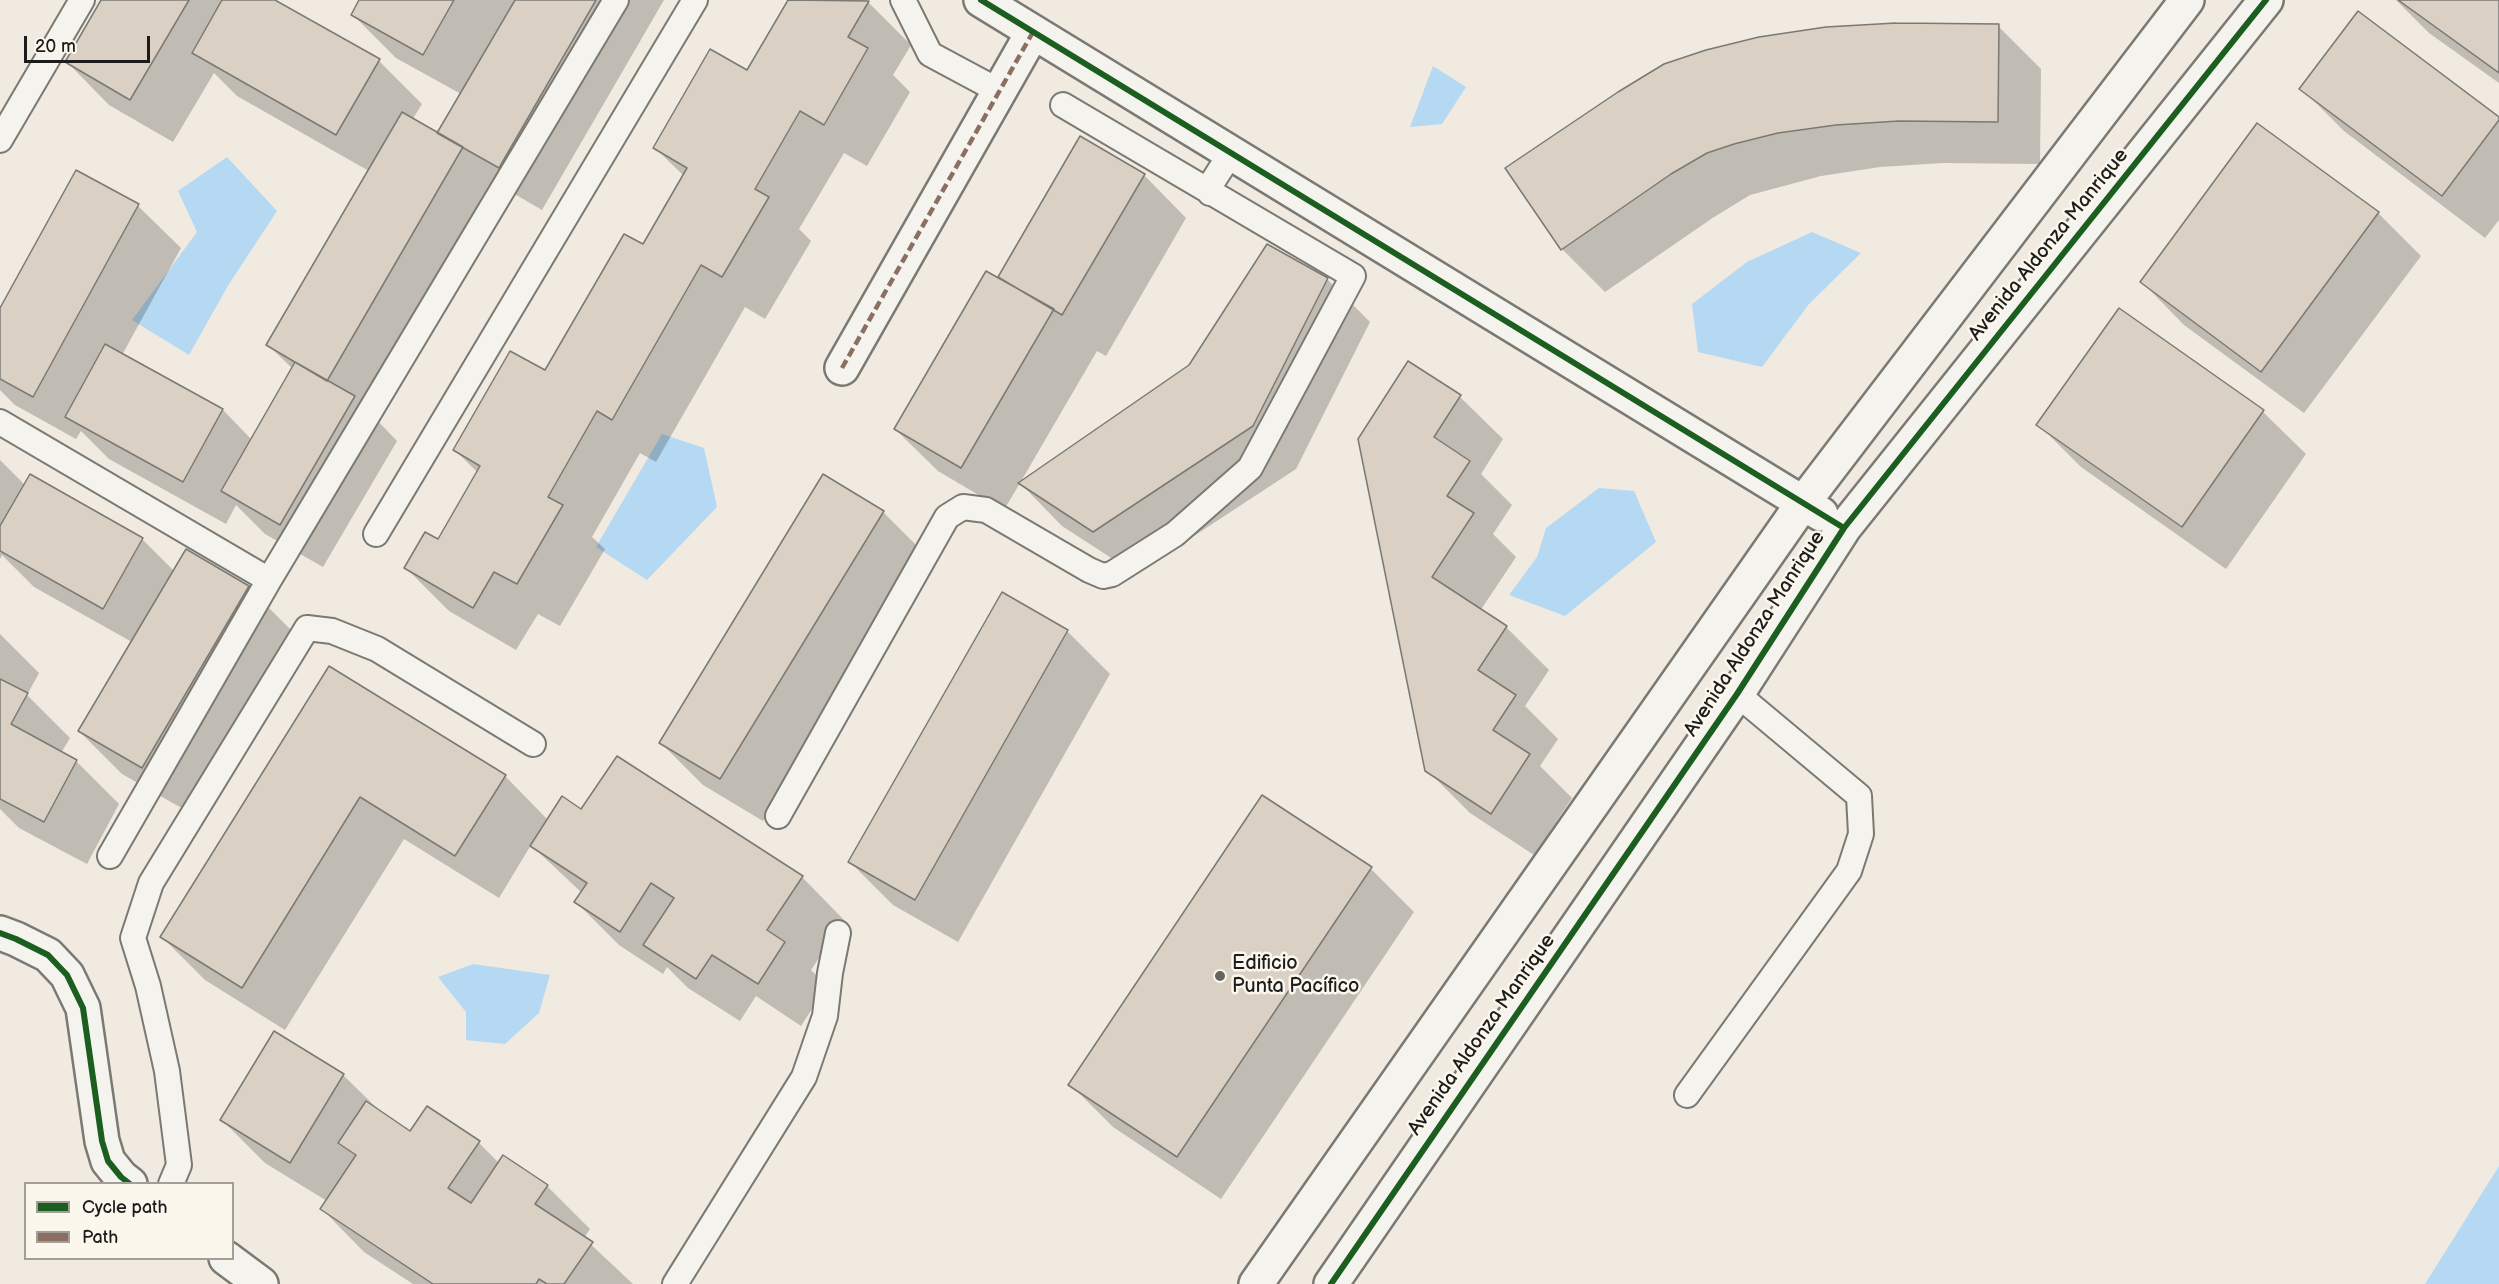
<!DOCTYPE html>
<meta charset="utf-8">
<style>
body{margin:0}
#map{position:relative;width:2499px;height:1284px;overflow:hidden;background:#f0eae0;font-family:"Balsamiq Sans",sans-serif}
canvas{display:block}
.legend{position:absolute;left:24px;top:1182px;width:210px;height:78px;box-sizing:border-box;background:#fbf7ec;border:2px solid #a29f99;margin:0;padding:8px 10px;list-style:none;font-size:18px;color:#1c1c1c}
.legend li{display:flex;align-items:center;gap:12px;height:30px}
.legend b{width:30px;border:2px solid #a29f99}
.scale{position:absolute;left:24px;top:36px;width:126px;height:27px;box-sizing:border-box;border:3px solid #1c1c1c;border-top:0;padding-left:8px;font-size:18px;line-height:21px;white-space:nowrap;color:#1c1c1c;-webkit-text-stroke:4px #fbf7ec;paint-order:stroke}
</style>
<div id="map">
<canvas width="2499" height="1284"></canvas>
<ul class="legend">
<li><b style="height:8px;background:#1b5e20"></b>Cycle path</li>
<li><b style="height:8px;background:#8d6e63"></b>Path</li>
</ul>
<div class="scale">20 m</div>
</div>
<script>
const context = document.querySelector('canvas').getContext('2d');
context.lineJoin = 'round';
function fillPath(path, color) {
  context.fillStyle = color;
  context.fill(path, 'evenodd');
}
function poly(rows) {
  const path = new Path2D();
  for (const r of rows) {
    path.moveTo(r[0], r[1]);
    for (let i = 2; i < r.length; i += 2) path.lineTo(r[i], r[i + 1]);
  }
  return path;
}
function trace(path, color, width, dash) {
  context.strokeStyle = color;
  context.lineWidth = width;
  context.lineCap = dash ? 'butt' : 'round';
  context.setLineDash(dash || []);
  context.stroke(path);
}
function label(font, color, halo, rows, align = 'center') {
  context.font = font + ' "Balsamiq Sans",sans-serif';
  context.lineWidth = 5;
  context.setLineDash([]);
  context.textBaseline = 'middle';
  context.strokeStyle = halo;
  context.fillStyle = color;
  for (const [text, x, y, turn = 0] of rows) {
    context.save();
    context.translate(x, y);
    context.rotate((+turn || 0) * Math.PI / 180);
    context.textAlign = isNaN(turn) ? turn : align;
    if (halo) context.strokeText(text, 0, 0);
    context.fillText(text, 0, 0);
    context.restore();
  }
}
fillPath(poly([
 [1433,66,1466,87,1442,124,1410,127],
 [227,157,277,211,229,284,189,355,132,320,197,232,178,191],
 [1812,232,1861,253,1809,304,1762,367,1698,352,1692,304,1747,262],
 [662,434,704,448,717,507,647,580,596,547],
 [1599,488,1634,491,1656,542,1565,616,1509,595,1537,557,1546,528],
 [473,964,550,975,539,1013,505,1044,466,1040,466,1012,438,977],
 [2499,1166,2499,1284,2425,1284]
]), '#b5d9f3');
fillPath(poly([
 [103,0,272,0,379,61,422,104,412,120,438,135,461,94,396,58,353,15,361,0,664,0,542,210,506,189,374,417,397,441,323,567,265,534,236,505,226,524,109,459,81,431,76,439,15,405,0,390,0,311,77,172,138,206,181,248,122,355,223,410,252,440,293,369,268,345,369,171,237,96,214,73,173,142,109,105,67,62],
 [790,0,865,0,868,2,911,45,893,75,910,92,867,166,844,153,799,229,811,241,765,319,745,307,656,462,640,453,592,537,605,549,560,626,538,614,516,650,449,611,406,568,439,541,478,473,455,450,545,373,643,246,684,176,655,148,748,72],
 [2396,0,2499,0,2499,83,2429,33],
 [1998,26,2041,69,2040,164,1943,163,1880,167,1821,176,1750,195,1714,217,1605,292,1562,249,1507,169],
 [2301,88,2499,119,2499,220,2485,238,2344,131],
 [1081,138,1144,175,1186,218,1106,356,1097,351,1020,483,1190,366,1327,279,1370,322,1296,469,1136,574,1062,526,1020,483,1004,510,938,471,895,429,999,279],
 [2378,213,2421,256,2304,413,2184,325,2142,282],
 [2119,310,2263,412,2306,454,2226,569,2081,467,2038,424],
 [1409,363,1460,397,1503,439,1481,474,1512,505,1493,534,1516,557,1480,611,1506,627,1549,670,1525,706,1558,739,1540,766,1572,798,1534,855,1470,813,1427,770],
 [0,460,25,485,142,539,174,571,186,551,248,587,291,630,185,810,122,774,79,731,132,642,34,587,2,555,0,559],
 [883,512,926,555,763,821,703,785,660,742],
 [1002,594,1067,631,1110,674,958,942,893,905,850,862],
 [0,634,39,673,27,695,70,738,61,753,77,762,119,804,87,864,19,828,0,809],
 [329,668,505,776,548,820,582,811,802,877,844,920,811,970,827,986,801,1026,756,996,740,1021,688,988,667,967,663,974,619,945,576,902,582,893,531,845,499,898,404,839,285,1030,205,980,162,937],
 [1371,869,1414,912,1221,1199,1113,1127,1070,1084],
 [275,1033,343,1075,384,1115,411,1133,479,1143,499,1163,547,1186,590,1229,584,1238,633,1284,413,1284,364,1252,322,1209,327,1201,265,1163,222,1120]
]), '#0003');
const building = poly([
 [101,0,189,0,130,100,65,62,101,0],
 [222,0,275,0,380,59,336,135,192,53,222,0],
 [359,0,454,0,423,55,351,15,359,0],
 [515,0,596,0,499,168,437,133,515,0],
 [788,0,869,1,848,37,868,48,824,125,800,111,755,189,769,197,722,277,701,265,612,420,597,411,548,497,563,505,517,584,494,572,473,608,404,568,425,532,438,539,480,466,453,450,510,351,545,370,624,234,643,244,687,168,653,148,710,49,747,70,788,0],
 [2398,0,2499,0,2499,73,2398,0],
 [2358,11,2499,117,2499,120,2442,196,2299,89,2358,11],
 [1896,23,1999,24,1998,122,1899,121,1836,125,1778,133,1734,144,1707,153,1671,174,1561,250,1505,168,1618,92,1664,64,1706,50,1759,37,1826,27,1896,23],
 [402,112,463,147,327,381,266,345,402,112],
 [2257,123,2379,212,2261,372,2140,282,2257,123],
 [1080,136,1145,174,1062,315,998,277,1080,136],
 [76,170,139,204,33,397,0,379,0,308,76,170],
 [1267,244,1328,278,1253,426,1093,532,1018,483,1189,365,1267,244],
 [986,271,1054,309,961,468,894,429,986,271],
 [2119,308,2264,410,2182,527,2036,425,2119,308],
 [105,344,223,409,183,482,65,417,105,344],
 [1408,361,1461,395,1434,437,1470,461,1447,496,1474,513,1432,577,1507,626,1478,670,1516,695,1493,730,1530,754,1491,814,1425,771,1358,439,1408,361],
 [295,362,355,396,280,525,221,491,295,362],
 [30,474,143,538,103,609,0,551,0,526,30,474],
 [823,474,884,511,720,779,659,743,823,474],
 [186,549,249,586,142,768,78,731,186,549],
 [1002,592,1068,630,915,900,848,862,1002,592],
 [329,666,506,775,455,856,360,797,242,988,160,937,329,666],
 [0,679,28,693,11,724,77,760,44,822,0,799,0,679],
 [617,756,803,876,767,930,785,942,758,984,712,955,696,979,643,945,674,898,651,883,620,932,574,902,587,883,530,846,562,796,581,809,617,756],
 [1262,795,1372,867,1177,1157,1068,1085,1262,795],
 [274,1031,344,1074,290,1163,220,1120,274,1031],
 [366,1101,410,1131,427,1106,480,1141,448,1188,471,1203,503,1155,548,1185,535,1204,593,1242,564,1284,547,1284,539,1279,536,1284,433,1284,320,1209,356,1155,338,1143,366,1101]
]);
fillPath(building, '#dad0c4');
trace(building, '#7b7974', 1.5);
const lane = poly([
 [903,0,930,54,999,91],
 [0,140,82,0],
 [1210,193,1213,181,1231,153],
 [0,422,269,580],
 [376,534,695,0],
 [778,816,947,517,963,507,986,510,1089,570,1103,576,1112,574,1175,534,1250,468,1353,276,1063,105],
 [110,856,269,580,616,0],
 [1687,1095,1849,871,1861,834,1859,796,1737,694],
 [171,1184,179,1165,167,1071,148,986,133,938,151,883,307,628,332,631,377,649,533,744],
 [675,1284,804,1077,825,1016,830,973,838,933]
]);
const street = poly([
 [981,0,1821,514],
 [842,368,1033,32],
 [0,933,16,939,48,955,67,975,83,1008,102,1141,108,1161,121,1177,130,1184],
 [226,1258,261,1284],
 [1256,1284,1803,503,2187,0],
 [1331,1284,1737,694,1844,528,2266,0]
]);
trace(lane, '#7b7974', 28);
trace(street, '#7b7974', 38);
trace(lane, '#f5f3ee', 24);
trace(street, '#f5f3ee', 33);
trace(poly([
 [842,368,1033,32]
]), '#8d6e63', 4.5, [9, 4.5]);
trace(poly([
 [981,0,1844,528],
 [0,933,16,939,48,955,67,975,83,1008,102,1141,108,1161,121,1177,130,1184],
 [1331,1284,1737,694,1844,528,2266,0]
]), '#1b5e20', 6);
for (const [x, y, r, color] of [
 [1220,976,6,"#666461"]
]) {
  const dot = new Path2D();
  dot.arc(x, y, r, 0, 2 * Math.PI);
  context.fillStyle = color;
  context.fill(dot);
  trace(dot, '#fbf7ec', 2);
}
label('20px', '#1c1c1c', '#fbf7ec', [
 ["Avenida Aldonza Manrique",2049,245,-51],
 ["Avenida Aldonza Manrique",1755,634,-57],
 ["Avenida Aldonza Manrique",1482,1035,-55]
]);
label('20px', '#1c1c1c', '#fbf7ec', [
 ["Edificio",1232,964],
 ["Punta Pacífico",1232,987]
], 'left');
</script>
